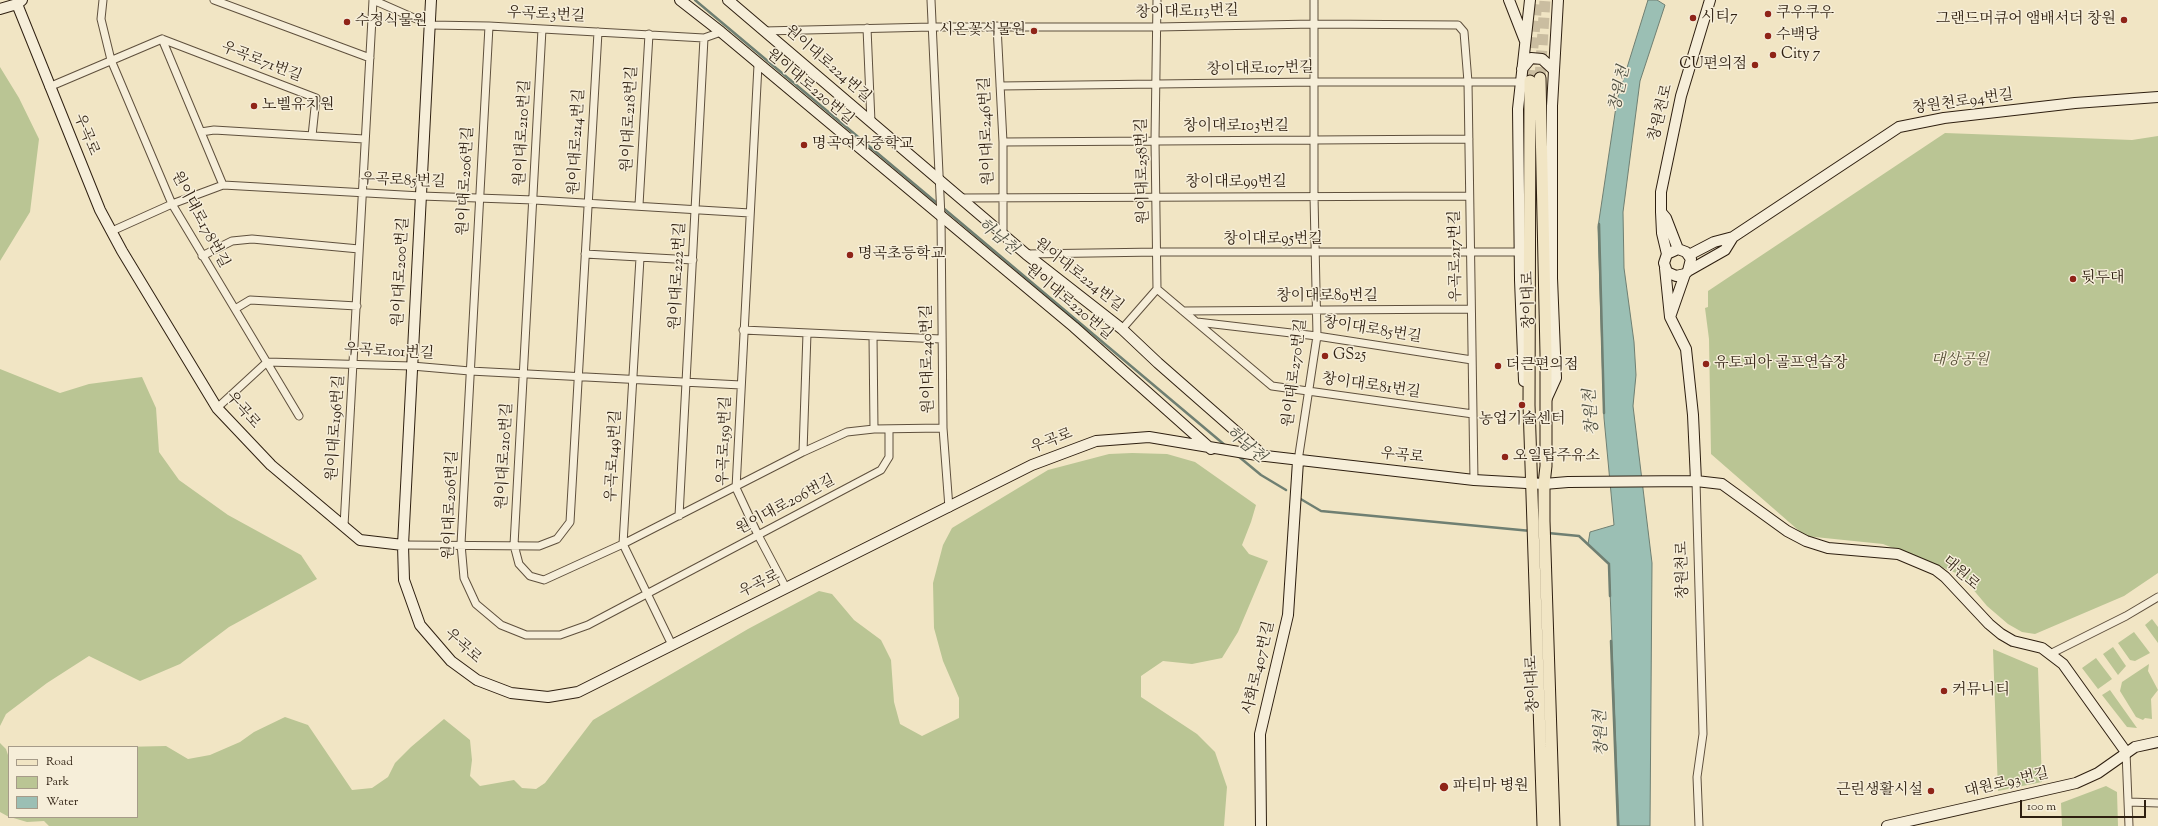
<!DOCTYPE html>
<meta charset="utf-8">
<style>
body{margin:0}
#map{position:relative;width:2158px;height:826px;overflow:hidden;background:#f1e5c4;font-family:"Sorts Mill Goudy",serif}
canvas{display:block}
.legend{position:absolute;left:8px;top:746px;width:130px;height:72px;box-sizing:border-box;background:#f6eed9;border:1px solid #a69b89;margin:0;padding:5px 7px;list-style:none;font-size:12px;color:#2e1f10}
.legend li{display:flex;align-items:center;gap:8px;height:20px}
.legend b{width:20px;border:1px solid #a69b89}
.scale{position:absolute;left:2020px;top:800px;width:126px;height:18px;box-sizing:border-box;border:2px solid #2e1f10;border-top:0;padding-left:5px;font-size:12px;line-height:14px;white-space:nowrap;color:#2e1f10;-webkit-text-stroke:3px #f6eed9;paint-order:stroke}
</style>
<div id="map">
<canvas width="2158" height="826"></canvas>
<ul class="legend">
<li><b style="height:5px;background:#f1e5c4"></b>Road</li>
<li><b style="height:11px;background:#bac594"></b>Park</li>
<li><b style="height:11px;background:#9bbfb4"></b>Water</li>
</ul>
<div class="scale">100 m</div>
</div>
<script>
const context = document.querySelector('canvas').getContext('2d');
context.lineJoin = 'round';
function fillPath(path, color) {
  context.fillStyle = color;
  context.fill(path, 'evenodd');
}
function poly(rows) {
  const path = new Path2D();
  for (const r of rows) {
    path.moveTo(r[0], r[1]);
    for (let i = 2; i < r.length; i += 2) path.lineTo(r[i], r[i + 1]);
  }
  return path;
}
function trace(path, color, width, dash) {
  context.strokeStyle = color;
  context.lineWidth = width;
  context.lineCap = dash ? 'butt' : 'round';
  context.setLineDash(dash || []);
  context.stroke(path);
}
function label(font, color, halo, rows, align = 'center') {
  context.font = font + ' "Sorts Mill Goudy","Noto Serif KR",serif';
  context.lineWidth = 3;
  context.setLineDash([]);
  context.textBaseline = 'middle';
  context.strokeStyle = halo;
  context.fillStyle = color;
  for (const [text, x, y, turn = 0] of rows) {
    context.save();
    context.translate(x, y);
    context.rotate((+turn || 0) * Math.PI / 180);
    context.textAlign = isNaN(turn) ? turn : align;
    if (halo) context.strokeText(text, 0, 0);
    context.fillText(text, 0, 0);
    context.restore();
  }
}
fillPath(poly([
 [0,67,19,98,39,139,30,212,0,261],
 [1945,133,2132,140,2158,136,2158,573,2124,596,2035,634,2022,632,2008,624,1987,606,1961,575,1883,544,1805,536,1711,454,1709,339,1705,308,1708,307,1708,291],
 [0,369,60,393,89,384,142,377,156,408,159,452,179,480,228,515,301,555,317,579,229,627,180,664,140,681,89,656,47,683,6,714,0,726],
 [1132,453,1167,454,1195,462,1256,505,1251,522,1242,545,1249,554,1268,561,1238,632,1222,658,1192,664,1163,661,1141,676,1141,697,1197,734,1215,752,1227,787,1224,826,49,826,44,821,27,822,10,817,137,817,137,747,121,747,166,746,188,759,210,755,240,742,254,732,285,717,308,725,352,790,372,788,388,777,395,763,411,747,444,719,470,740,472,760,470,776,480,786,514,780,522,788,536,789,545,783,593,720,748,629,819,591,832,594,854,620,881,640,891,660,894,702,900,724,922,736,959,718,959,698,943,661,934,628,933,583,943,545,952,528,1048,470,1109,454],
 [2152,619,2158,627,2158,643,2145,625],
 [2134,632,2150,653,2135,661,2130,660,2118,643],
 [2113,647,2126,666,2118,675,2103,654],
 [1993,649,2038,668,2042,782,1998,791],
 [2096,658,2112,679,2098,689,2082,668],
 [2149,664,2148,671,2158,690,2151,699,2152,719,2145,718,2143,720,2136,717,2120,691,2122,682],
 [2110,690,2137,728,2127,727,2102,695],
 [0,743,6,749,9,758,9,817,0,812],
 [2106,786,2117,792,2118,826,2062,826,2061,803]
]), '#bac594');
const water = poly([
 [1648,0,1657,0,1665,5,1640,81,1623,212,1624,268,1634,342,1636,375,1633,406,1652,563,1650,826,1619,826,1609,564,1588,544,1590,532,1614,525,1604,418,1598,227,1617,100,1648,0]
]);
fillPath(water, '#9bbfb4');
trace(water, '#6f7f72', 1);
trace(poly([
 [695,0,938,204],
 [942,207,1226,446],
 [1599,224,1604,413],
 [1238,456,1261,475,1286,490],
 [1299,498,1321,511,1531,531],
 [1548,533,1579,536,1609,564],
 [1609,565,1610,596],
 [1611,641,1618,826]
]), '#6f7f72', 2.5);
trace(poly([
 [1540,78,1545,0],
 [1530,81,1537,0]
]), '#cabda0', 11, [11, 5.5]);
const street = poly([
 [103,0,101,19,111,60,172,204,299,416],
 [214,0,370,58],
 [373,0,430,25,489,26,704,38,721,32],
 [931,0,941,217,943,428,949,508],
 [489,26,461,544,464,578,476,604,501,625,526,635,560,635,588,625,881,470,889,457,889,429],
 [997,26,1003,142,1003,234],
 [867,28,871,122],
 [542,29,514,545,519,564,530,576,544,580,623,544,803,452,847,432,874,429,943,428],
 [764,31,932,27,1157,27,1314,24,1458,25,1464,32,1468,82,1474,480],
 [162,39,223,185],
 [758,65,736,488,758,535,786,588],
 [1000,86,1315,82,1521,82],
 [49,87,162,39,316,98,312,136],
 [201,132,214,130,364,139],
 [1003,142,1469,139],
 [960,198,1469,196],
 [639,205,649,34],
 [112,231,172,204,223,185,421,196,534,200,750,213],
 [585,254,693,260],
 [1026,254,1158,252,1519,252],
 [202,256,232,241,252,239,359,249],
 [640,258,623,544,672,645],
 [1157,289,1272,386,1473,414],
 [235,309,250,300,357,306],
 [1183,311,1471,309],
 [1197,322,1317,336,1472,360],
 [1122,329,1157,289,1155,140,1157,0],
 [743,330,941,339],
 [873,336,874,429],
 [217,408,267,362,412,366,470,371,741,385],
 [803,452,807,333],
 [1298,461,1317,336,1314,196,1314,0],
 [1696,481,1703,734,1697,777,1699,826],
 [679,516,704,38],
 [344,526,373,0],
 [403,545,539,546,557,539,570,522,598,32],
 [2050,654,2126,616,2158,597],
 [2126,752,2129,826],
 [2129,802,2158,803]
]);
const secondary = poly([
 [431,0,403,545,404,580,420,625,451,661,477,680,511,693,548,697,578,692,1032,465,1096,441,1149,437,1257,455,1474,480,1544,484,1568,482,1696,481,1722,484,1787,531,1806,541,1828,548,1898,554,1936,570,1945,577,1989,624,2001,634,2013,641,2042,648,2063,664,2126,752],
 [680,0,721,32,1074,327,1211,449],
 [728,0,1026,254,1122,329,1158,363,1264,456],
 [1509,0,1525,41],
 [17,4,100,210,122,251,217,408,271,465,360,540,403,545],
 [0,9,17,4,22,0],
 [1522,69,1531,58,1542,59,1554,70],
 [1661,212,1661,192,1681,96,1710,0],
 [1733,237,1899,127,1944,118,2075,103,2158,97],
 [1667,254,1662,233,1661,212,1666,218,1678,249,1686,252,1691,259,1688,271,1685,274,1676,276,1667,272,1664,263,1667,254,1678,249],
 [1665,268,1670,317,1685,274],
 [1688,271,1725,250,1733,237,1714,242,1689,255],
 [1670,317,1686,349,1693,415,1696,481],
 [1524,381,1520,280,1518,109,1530,0],
 [1546,400,1556,378,1552,278,1552,106,1558,0],
 [1261,826,1260,734,1288,615,1298,461],
 [1887,826,2076,783,2098,773,2135,747,2158,742]
]);
const primary = poly([
 [1540,78,1546,354,1546,466,1544,484,1544,521,1554,826],
 [1530,81,1529,405,1543,826]
]);
trace(street, '#5f503d', 9);
trace(secondary, '#2e1f10', 12);
trace(primary, '#2e1f10', 13);
trace(street, '#f6eed9', 7);
trace(secondary, '#f6eed9', 10);
trace(primary, '#f1e5c4', 11);
for (const [x, y, r, color] of [
 [1768,14,4,"#8f2418"],
 [1693,18,4,"#8f2418"],
 [2124,20,4,"#8f2418"],
 [347,22,4,"#8f2418"],
 [1034,31,4,"#8f2418"],
 [1768,36,4,"#8f2418"],
 [1773,55,4,"#8f2418"],
 [1755,65,4,"#8f2418"],
 [254,106,4,"#8f2418"],
 [804,145,4,"#8f2418"],
 [850,255,4,"#8f2418"],
 [2073,279,4,"#8f2418"],
 [1325,356,4,"#8f2418"],
 [1706,364,4,"#8f2418"],
 [1498,366,4,"#8f2418"],
 [1522,405,4,"#8f2418"],
 [1505,457,4,"#8f2418"],
 [1944,691,4,"#8f2418"],
 [1444,787,5,"#8f2418"],
 [1931,791,4,"#8f2418"]
]) {
  const dot = new Path2D();
  dot.arc(x, y, r, 0, 2 * Math.PI);
  context.fillStyle = color;
  context.fill(dot);
  trace(dot, '#f6eed9', 1.5);
}
label('15px', '#2e1f10', '#f6eed9', [
 ["창이대로113번길",1187,13,-1],
 ["우곡로3번길",546,16,3],
 ["우곡로71번길",261,63,21],
 ["원이대로224번길",827,65,41],
 ["창이대로107번길",1260,70,-1],
 ["원이대로220번길",809,88,40],
 ["창원천로94번길",1963,103,-8],
 ["창원천로",1662,113,-76],
 ["원이대로218번길",631,119,-87],
 ["창이대로103번길",1236,127],
 ["원이대로246번길",988,131,-92],
 ["원이대로210번길",524,133,-87],
 ["우곡로",85,135,68],
 ["원이대로214번길",578,142,-87],
 ["원이대로258번길",1144,171,-91],
 ["원이대로206번길",467,181,-87],
 ["우곡로85번길",403,182,2],
 ["창이대로99번길",1236,183],
 ["원이대로178번길",199,220,62],
 ["창이대로95번길",1273,240],
 ["우곡로217번길",1457,256,-91],
 ["원이대로200번길",402,272,-87],
 ["원이대로222번길",679,276,-87],
 ["원이대로224번길",1078,276,38],
 ["창이대로89번길",1327,297],
 ["창이대로",1530,300,-91],
 ["원이대로220번길",1068,303,40],
 ["창이대로85번길",1372,331,9],
 ["우곡로101번길",389,353,3],
 ["원이대로240번길",929,359,-91],
 ["원이대로270번길",1296,373,-83],
 ["창이대로81번길",1371,387,8],
 ["우곡로",242,411,49],
 ["원이대로196번길",337,428,-86],
 ["우곡로159번길",726,441,-88],
 ["우곡로",1052,442,-21],
 ["원이대로210번길",506,456,-87],
 ["우곡로149번길",615,456,-87],
 ["우곡로",1402,457,6],
 ["원이대로206번길",452,505,-88],
 ["원이대로206번길",786,506,-28],
 ["창원천로",1684,570,-91],
 ["대원로",1960,574,41],
 ["우곡로",760,585,-26],
 ["우곡로",462,647,42],
 ["사화로407번길",1260,668,-77],
 ["창이대로",1534,684,-92],
 ["대원로93번길",2007,784,-13]
]);
label('15px', '#2e1f10', '#f6eed9', [
 ["쿠우쿠우",1776,14],
 ["시티7",1701,18],
 ["그랜드머큐어 앰배서더 창원",2116,20,"right"],
 ["수정식물원",355,22],
 ["시온꽃식물원",1026,31,"right"],
 ["수백당",1776,36],
 ["City 7",1781,55],
 ["CU편의점",1747,65,"right"],
 ["노벨유치원",262,106],
 ["명곡여자중학교",812,145],
 ["명곡초등학교",858,255],
 ["뒷두대",2081,279],
 ["GS25",1333,356],
 ["유토피아 골프연습장",1714,364],
 ["더큰편의점",1506,366],
 ["농업기술센터",1522,420,"center"],
 ["오일탑주유소",1513,457],
 ["커뮤니티",1952,691],
 ["파티마 병원",1453,787],
 ["근린생활시설",1923,791,"right"]
], 'left');
label('italic 15px', '#585138', '#f6eed9', [
 ["대상공원",1960,361]
]);
label('italic 16px', '#4f4f41', '#f6eed9', [
 ["창원천",1621,89,-77],
 ["하남천",997,238,40],
 ["창원천",1593,412,-94],
 ["하남천",1245,446,40],
 ["창원천",1603,733,-92]
]);
</script>
